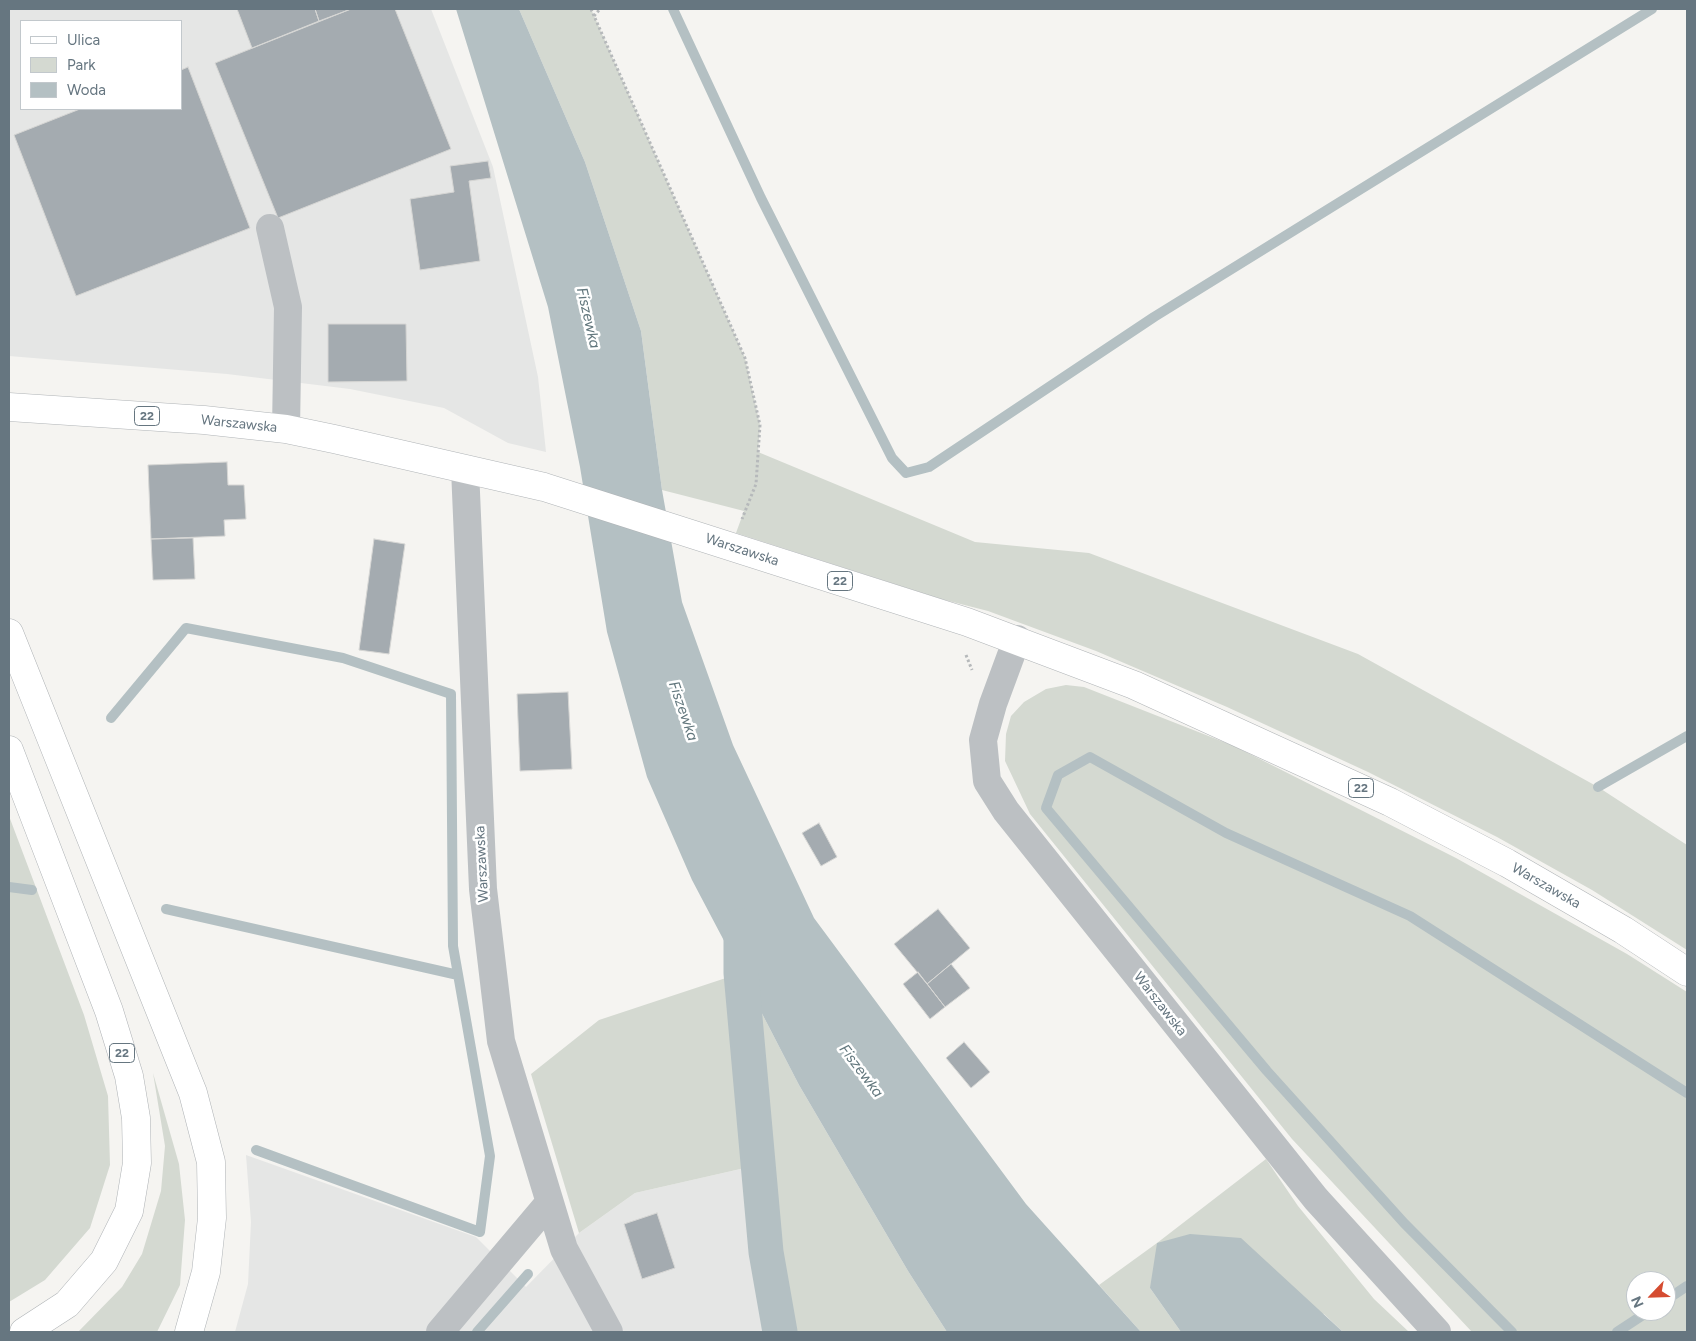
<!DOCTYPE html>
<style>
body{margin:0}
#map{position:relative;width:1696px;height:1341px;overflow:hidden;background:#f5f4f1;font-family:Figtree,sans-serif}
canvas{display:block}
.frame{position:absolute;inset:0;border:10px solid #667680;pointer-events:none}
.legend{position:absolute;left:20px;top:20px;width:162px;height:90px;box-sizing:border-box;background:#fff;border:1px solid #c2c8cc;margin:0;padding:6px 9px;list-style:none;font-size:15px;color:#667680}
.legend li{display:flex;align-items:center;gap:10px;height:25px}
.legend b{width:25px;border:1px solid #c2c8cc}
.north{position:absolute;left:1626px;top:1271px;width:50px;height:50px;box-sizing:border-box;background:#fff;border:1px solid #c2c8cc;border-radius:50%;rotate:246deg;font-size:14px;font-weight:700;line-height:20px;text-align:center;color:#667680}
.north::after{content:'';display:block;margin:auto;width:18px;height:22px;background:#d54c31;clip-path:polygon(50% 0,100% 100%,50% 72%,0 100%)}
</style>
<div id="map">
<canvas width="1696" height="1341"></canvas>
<div class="frame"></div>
<ul class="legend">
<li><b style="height:6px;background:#fff"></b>Ulica</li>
<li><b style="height:14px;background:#d4d9d1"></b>Park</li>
<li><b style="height:14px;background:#b4c0c3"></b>Woda</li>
</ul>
<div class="north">N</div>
</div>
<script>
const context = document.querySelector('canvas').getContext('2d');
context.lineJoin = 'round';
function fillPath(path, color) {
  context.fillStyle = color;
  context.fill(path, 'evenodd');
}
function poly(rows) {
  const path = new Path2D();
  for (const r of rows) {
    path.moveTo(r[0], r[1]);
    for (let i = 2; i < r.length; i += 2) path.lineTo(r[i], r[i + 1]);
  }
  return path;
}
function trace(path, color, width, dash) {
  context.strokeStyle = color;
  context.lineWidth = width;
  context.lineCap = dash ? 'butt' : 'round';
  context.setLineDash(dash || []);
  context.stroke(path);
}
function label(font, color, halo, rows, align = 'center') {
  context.font = font + ' Figtree,sans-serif';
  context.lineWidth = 5;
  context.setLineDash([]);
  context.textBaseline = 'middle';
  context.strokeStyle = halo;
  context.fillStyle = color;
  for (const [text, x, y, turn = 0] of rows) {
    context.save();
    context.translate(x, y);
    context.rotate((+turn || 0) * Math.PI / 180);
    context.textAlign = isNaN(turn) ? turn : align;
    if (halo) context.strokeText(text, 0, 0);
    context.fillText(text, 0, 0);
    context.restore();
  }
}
fillPath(poly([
 [9,9,431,9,493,167,538,377,546,452,508,443,444,408,350,389,227,374,9,356],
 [21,21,181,21,181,109,21,109],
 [246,1155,476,1237,526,1287,579,1233,635,1193,758,1165,766,1252,780,1332,235,1332,248,1284,251,1222]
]), '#e5e6e5');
fillPath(poly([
 [519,9,591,9,745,358,760,425,758,452,975,542,1089,553,1358,654,1598,787,1687,845,1687,950,1592,890,1497,837,1368,772,1227,707,1096,651,988,611,941,599,736,533,744,511,662,490,641,331,585,162],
 [1066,685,1084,687,1234,746,1456,858,1627,954,1687,992,1687,1332,1472,1332,1292,1139,1030,814,1005,761,1006,734,1011,716,1024,702,1046,689],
 [1636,1281,1666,1281,1666,1311,1636,1311],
 [9,816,84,1015,108,1096,110,1165,90,1228,45,1280,9,1302],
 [741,973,799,1085,908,1271,947,1332,780,1332,766,1252,758,1165,635,1193,579,1233,531,1074,599,1020],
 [153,1073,179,1164,185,1220,180,1285,157,1332,78,1332,122,1287,142,1254,161,1191,165,1146],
 [1266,1159,1298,1206,1374,1299,1409,1332,1343,1332,1324,1314,1150,1288,1181,1332,1141,1332,1099,1285,1157,1243]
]), '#d4d9d1');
fillPath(poly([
 [456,9,519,9,585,162,641,331,662,490,682,602,733,745,814,918,1026,1204,1141,1332,947,1332,908,1271,799,1085,741,973,692,880,647,777,607,632,580,467,548,307],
 [1190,1234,1241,1238,1343,1332,1181,1332,1150,1288,1157,1243]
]), '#b4c0c3');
trace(poly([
 [673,9,761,198,892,458,906,473,929,467,1154,317,1652,9],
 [111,718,186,628,343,658,451,694,453,946,490,1156,480,1232,256,1150],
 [1598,787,1687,736],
 [9,887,32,890],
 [166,909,458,975],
 [1666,1300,1687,1286],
 [477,1332,528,1274],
 [1512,1332,1404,1223,1267,1071,1046,808,1058,775,1090,757,1226,833,1410,916,1687,1093],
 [1617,1332,1649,1311]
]), '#b4c0c3', 10);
trace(poly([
 [741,926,741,973,766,1252,780,1332]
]), '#b4c0c3', 35);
const building = poly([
 [237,9,315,9,319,21,252,48,237,9],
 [315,9,351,9,319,21,315,9],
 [351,9,395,9,451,149,278,218,215,63,351,9],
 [188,67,250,228,76,296,14,135,80,109,181,109,181,70,188,67],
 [488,161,491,178,469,181,480,261,420,270,410,199,454,192,450,166,488,161],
 [328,324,406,324,407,381,328,382,328,324],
 [227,462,228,485,244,485,246,519,224,520,225,536,151,539,148,465,227,462],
 [193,538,195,579,153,580,151,539,193,538],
 [374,539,405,544,389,654,359,650,374,539],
 [568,692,572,769,520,771,517,694,568,692],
 [819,823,837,857,821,866,802,833,819,823],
 [938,909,970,948,927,984,894,944,938,909],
 [951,964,970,988,945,1007,927,984,951,964],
 [918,972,945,1007,930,1019,903,984,918,972],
 [964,1042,990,1072,971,1088,946,1058,964,1042],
 [657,1213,675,1268,642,1279,624,1224,657,1213]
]);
fillPath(building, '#a4abb0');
trace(building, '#d6d6d4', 1);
const major = poly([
 [9,407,204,420,286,429,334,439,544,487,967,622,1134,685,1390,802,1507,863,1623,930,1687,972]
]);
const highway = poly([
 [9,633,193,1093,211,1162,212,1218,206,1272,189,1332],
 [9,750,109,1011,129,1076,136,1118,137,1163,129,1211,104,1261,67,1304,24,1332]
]);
trace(major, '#b0b4b7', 29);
trace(highway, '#afb3b6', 29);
trace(poly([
 [591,9,745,358,760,425,756,484,742,519],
 [594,16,600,9],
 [966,655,972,670]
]), '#b6b9bb', 3, [2.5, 2.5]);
trace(poly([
 [270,228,288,307,286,429],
 [465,469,483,889,501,1041,564,1249,609,1332],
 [1017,639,993,704,983,740,987,781,1006,811,1316,1199,1437,1332],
 [440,1332,548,1204]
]), '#bcc0c3', 28);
trace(major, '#fff', 28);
trace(highway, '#fff', 28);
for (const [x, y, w] of [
 [147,416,25],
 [840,581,25],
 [1361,788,25],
 [122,1053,25]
]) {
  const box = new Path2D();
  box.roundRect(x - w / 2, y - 9.5, w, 19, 4);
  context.fillStyle = '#fff';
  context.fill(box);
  trace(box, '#667680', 1);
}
label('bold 12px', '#667680', null, [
 ["22",147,416],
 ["22",840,581],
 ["22",1361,788],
 ["22",122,1053]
]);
label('14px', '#667680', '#fff', [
 ["Warszawska",239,424,6],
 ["Warszawska",742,550,18],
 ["Warszawska",482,864,-93],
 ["Warszawska",1546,886,30],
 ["Warszawska",1160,1004,52]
]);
label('italic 15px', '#62777d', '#fff', [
 ["Fiszewka",588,318,77],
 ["Fiszewka",683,711,71],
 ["Fiszewka",861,1071,53]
]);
</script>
